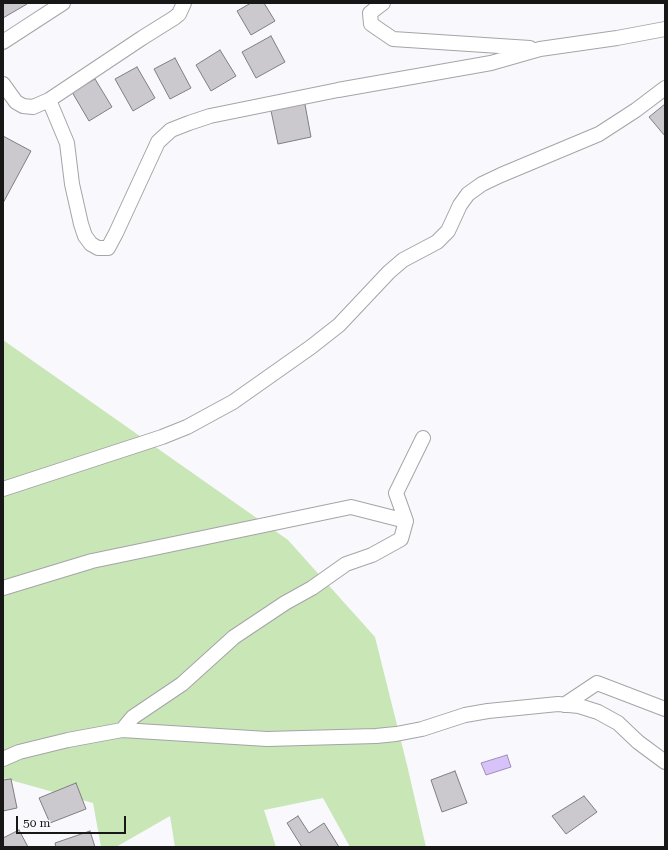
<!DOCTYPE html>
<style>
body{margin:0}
#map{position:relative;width:668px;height:850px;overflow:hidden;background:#f9f8fc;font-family:"Roboto Serif",serif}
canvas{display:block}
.frame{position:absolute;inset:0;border:4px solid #171718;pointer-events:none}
.scale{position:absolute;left:16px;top:816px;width:110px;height:18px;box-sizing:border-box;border:2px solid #171718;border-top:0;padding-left:5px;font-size:12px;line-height:14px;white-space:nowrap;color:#171718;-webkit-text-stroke:3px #f9f8fc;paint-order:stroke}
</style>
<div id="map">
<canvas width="668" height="850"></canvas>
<div class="frame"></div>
<div class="scale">50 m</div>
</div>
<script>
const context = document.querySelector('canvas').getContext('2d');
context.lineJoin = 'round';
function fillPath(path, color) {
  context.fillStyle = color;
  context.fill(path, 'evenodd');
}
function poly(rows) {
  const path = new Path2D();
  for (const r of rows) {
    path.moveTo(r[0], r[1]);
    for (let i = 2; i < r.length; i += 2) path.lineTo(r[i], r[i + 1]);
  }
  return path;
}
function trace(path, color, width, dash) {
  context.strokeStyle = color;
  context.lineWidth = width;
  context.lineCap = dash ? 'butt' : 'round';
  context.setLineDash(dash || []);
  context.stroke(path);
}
fillPath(poly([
 [3,340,288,540,375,637,407,765,426,847,350,847,323,798,264,810,276,847,175,847,170,816,116,847,101,847,93,803,3,778]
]), '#c9e6b7');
const water = poly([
 [507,755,511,767,486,775,481,763,507,755]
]);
fillPath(water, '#d8c2fa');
trace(water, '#9e8fb6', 1);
const building = poly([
 [3,3,27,3,27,4,3,18,3,3],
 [251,3,264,3,275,21,251,35,237,11,251,3],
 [271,36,285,62,256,78,242,52,271,36],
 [220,50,236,76,211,91,196,65,220,50],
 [175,58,191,88,170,99,154,69,175,58],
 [137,67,155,98,133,111,115,79,137,67],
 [95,79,112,107,89,121,72,92,95,79],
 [304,99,311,137,278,144,270,106,304,99],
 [665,104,665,136,649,117,665,104],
 [3,136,31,151,3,203,3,136],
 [455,771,467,803,442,812,431,780,455,771],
 [11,779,17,808,3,811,3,780,11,779],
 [76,783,86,809,50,823,39,798,76,783],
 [584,796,597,812,566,834,552,816,584,796],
 [298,816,309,833,324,823,339,847,302,847,287,823,298,816],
 [19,830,28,847,3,847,3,838,19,830],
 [90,831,95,847,56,847,55,843,90,831]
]);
fillPath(building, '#cbc9cd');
trace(building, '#7f7e81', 1);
const minor = poly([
 [184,3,179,14,174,18,142,38,49,100,67,143,72,184,81,224,85,236,91,244,98,248,108,248,116,233,158,142,171,130,189,123,210,116,338,90,491,63,540,49,617,38,665,29],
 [383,3,370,13,371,24,393,39,530,48],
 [3,42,63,3],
 [3,84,16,102,23,106,33,107,49,100],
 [3,489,162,437,187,427,233,402,311,347,339,325,389,272,403,260,437,242,448,231,460,205,468,194,482,184,501,175,599,134,636,110,665,88],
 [3,588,92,561,351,507,406,521],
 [564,705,597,683,665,709],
 [122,730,133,717,182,684,234,637,285,603,312,588,346,564,372,555,401,539,406,521,396,493,423,438],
 [3,759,19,752,68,740,122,730,267,739,376,736,396,734,422,729,465,715,488,711,558,704,579,706,598,712,618,723,638,742,665,762]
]);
trace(minor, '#a5a4a7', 16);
trace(minor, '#fff', 14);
</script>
